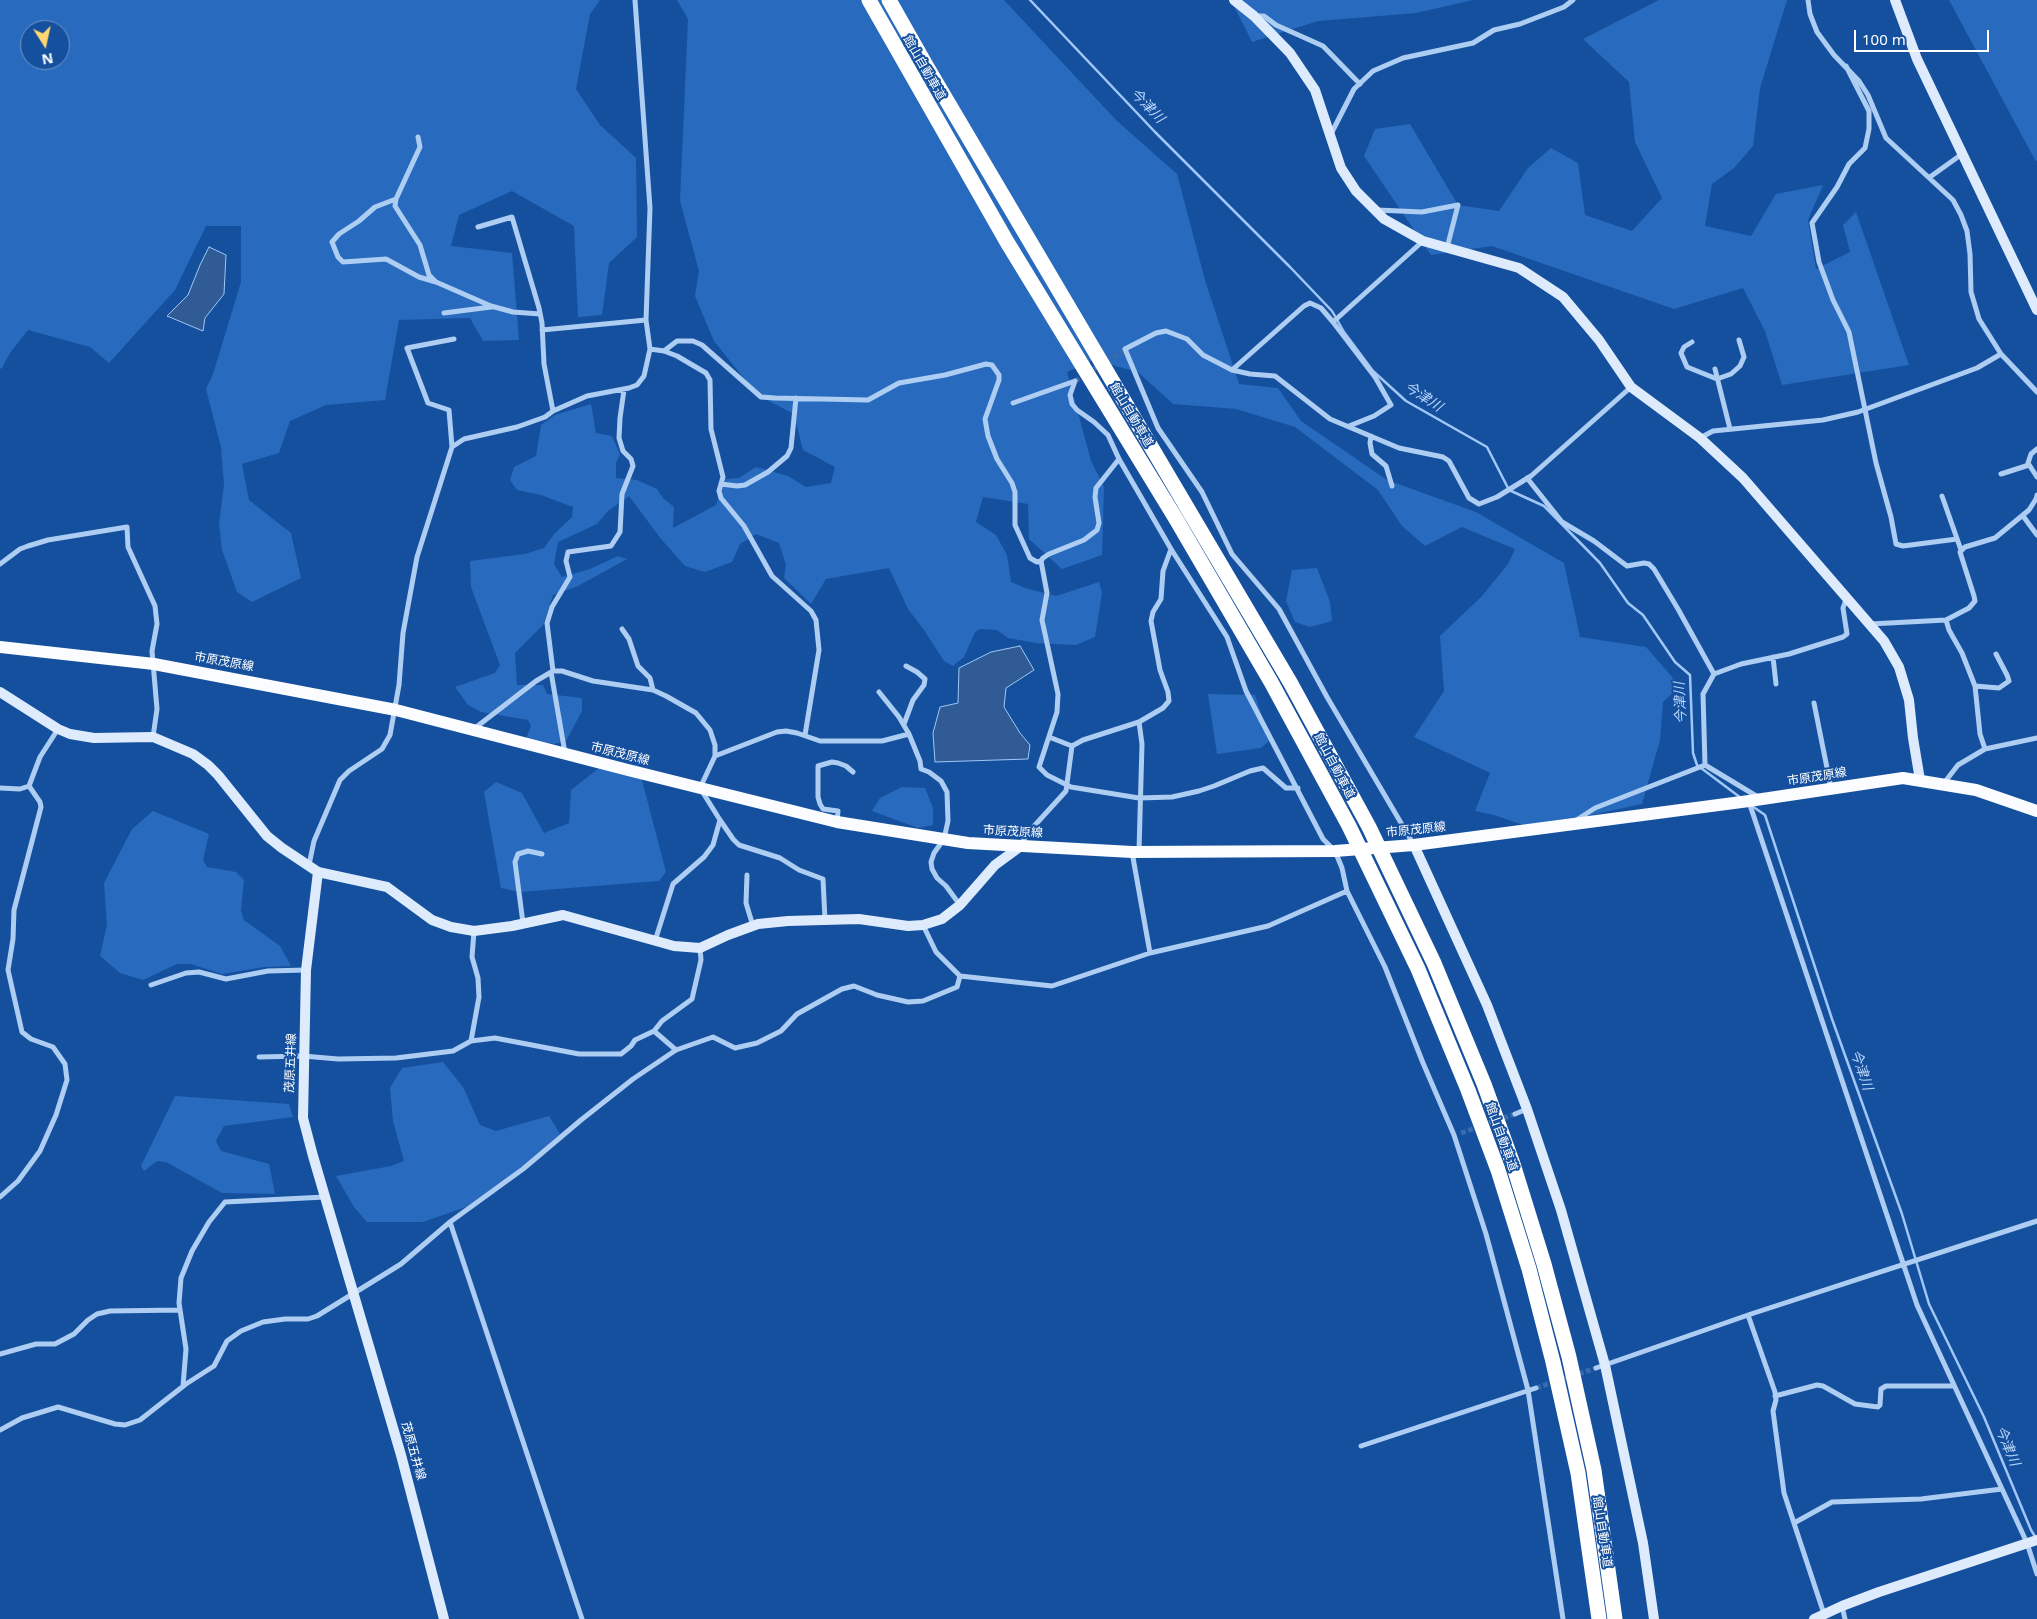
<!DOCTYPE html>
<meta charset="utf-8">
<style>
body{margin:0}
#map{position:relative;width:2037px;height:1619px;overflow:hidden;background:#15509f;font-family:"Noto Sans",sans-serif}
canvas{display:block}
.north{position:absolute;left:20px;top:20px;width:50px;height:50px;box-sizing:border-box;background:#15509f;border:1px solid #7396c5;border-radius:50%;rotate:170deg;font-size:14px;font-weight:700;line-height:20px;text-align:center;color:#fff}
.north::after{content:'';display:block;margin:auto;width:18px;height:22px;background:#ffd770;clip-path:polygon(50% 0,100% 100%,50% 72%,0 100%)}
.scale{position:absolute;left:1854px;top:30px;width:135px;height:22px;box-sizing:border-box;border:2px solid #fff;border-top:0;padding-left:6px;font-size:15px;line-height:18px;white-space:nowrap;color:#fff;-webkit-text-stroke:4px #15509f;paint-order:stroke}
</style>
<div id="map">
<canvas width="2037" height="1619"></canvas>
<div class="north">N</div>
<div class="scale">100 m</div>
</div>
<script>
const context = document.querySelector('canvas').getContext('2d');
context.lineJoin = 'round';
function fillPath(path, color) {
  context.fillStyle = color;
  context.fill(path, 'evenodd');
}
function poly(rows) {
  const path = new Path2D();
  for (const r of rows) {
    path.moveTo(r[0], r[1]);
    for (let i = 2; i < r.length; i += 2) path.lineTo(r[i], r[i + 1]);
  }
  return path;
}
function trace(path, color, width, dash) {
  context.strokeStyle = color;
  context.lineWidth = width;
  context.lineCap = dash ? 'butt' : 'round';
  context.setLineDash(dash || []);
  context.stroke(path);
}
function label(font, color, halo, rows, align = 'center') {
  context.font = font + ' "Noto Sans","Noto Sans JP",sans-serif';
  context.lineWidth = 4;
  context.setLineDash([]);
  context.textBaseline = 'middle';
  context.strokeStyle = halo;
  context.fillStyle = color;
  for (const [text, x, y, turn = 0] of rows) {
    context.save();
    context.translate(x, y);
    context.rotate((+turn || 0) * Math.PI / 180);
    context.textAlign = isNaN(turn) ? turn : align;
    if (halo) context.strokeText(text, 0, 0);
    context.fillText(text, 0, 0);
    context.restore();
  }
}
fillPath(poly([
 [0,0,600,0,590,14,576,89,600,125,636,158,637,237,609,263,602,315,578,317,574,226,512,191,459,215,451,246,512,253,519,340,483,341,470,318,399,320,385,400,326,405,290,421,279,453,242,464,249,500,291,533,301,578,252,602,237,592,222,550,219,524,224,485,221,447,206,389,213,374,241,282,241,226,206,226,175,290,109,363,90,347,28,330,10,353,2,368,0,369],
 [30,30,60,30,60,60,30,60],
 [677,0,1004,0,1116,120,1177,174,1205,280,1239,384,1278,388,1301,421,1387,480,1476,512,1564,563,1580,637,1646,647,1680,686,1663,702,1660,740,1642,804,1532,828,1494,815,1475,811,1490,773,1414,737,1444,691,1440,636,1482,596,1508,564,1515,549,1462,527,1425,546,1402,526,1378,490,1295,427,1236,409,1173,404,1138,372,1093,360,1067,372,1091,461,1104,487,1102,555,1062,569,1029,539,1028,504,983,497,976,522,996,535,1007,555,1011,582,1025,588,1056,596,1099,582,1102,593,1095,637,1076,645,1036,643,1008,638,997,630,980,629,975,632,964,657,953,666,944,661,924,630,908,609,889,568,826,579,811,604,784,578,786,565,779,543,756,534,740,544,732,562,705,572,685,566,661,539,629,496,608,511,597,524,558,542,554,564,562,577,590,569,618,556,627,559,578,586,553,595,543,625,515,653,517,685,543,685,547,694,582,698,582,711,566,741,554,744,526,739,531,726,528,720,481,712,468,705,455,687,495,673,500,665,471,587,470,561,525,554,544,548,555,533,572,517,573,507,541,495,517,490,510,480,514,467,536,456,541,425,555,415,591,404,596,433,612,436,620,454,616,463,616,478,637,480,657,489,663,498,674,507,673,528,716,505,726,479,739,478,756,467,788,476,806,487,831,483,835,467,803,450,794,414,761,397,742,376,714,341,695,296,699,271,680,201,688,19],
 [1231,0,1473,0,1416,13,1318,21,1252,42],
 [1659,0,1787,0,1760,88,1753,146,1734,168,1712,184,1705,226,1751,236,1776,194,1823,185,1808,220,1816,269,1850,252,1843,225,1856,212,1909,365,1782,385,1765,331,1743,288,1674,309,1492,246,1431,255,1364,156,1375,129,1410,124,1458,205,1499,211,1528,168,1551,148,1578,163,1585,215,1632,231,1662,198,1635,142,1629,82,1583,39],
 [1949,0,2037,0,2037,161,2035,160],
 [1317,568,1330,602,1332,621,1310,627,1295,622,1286,601,1292,570],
 [1208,694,1255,695,1270,740,1261,748,1217,754],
 [638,765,666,872,659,881,519,892,501,888,484,792,496,782,522,793,544,833,569,823,571,790,599,768],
 [902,787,925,788,933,808,933,825,918,828,872,811,880,798],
 [153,811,209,834,203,860,207,867,236,872,244,880,241,911,244,920,280,946,291,966,264,967,222,974,191,964,177,964,143,980,120,973,100,956,107,925,104,883,132,829],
 [443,1062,463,1087,480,1125,496,1131,549,1116,560,1134,505,1181,466,1207,423,1222,367,1222,354,1207,336,1176,391,1166,404,1161,393,1121,390,1088,402,1068],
 [175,1096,289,1104,293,1117,224,1126,216,1141,221,1151,269,1164,275,1194,222,1193,166,1162,157,1161,144,1171,141,1166]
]), '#286abd');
const water = poly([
 [209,247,226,255,224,294,205,318,203,331,167,316,188,295,200,265,209,247],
 [1020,646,1034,670,1006,688,1004,707,1020,733,1030,745,1028,759,935,762,933,733,940,707,958,703,959,668,991,652,1020,646]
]);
fillPath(water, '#305b95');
trace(water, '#a0c7f6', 1);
trace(poly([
 [1030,0,1155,132,1290,267,1332,311,1344,332,1373,371,1406,401,1487,447,1509,490,1544,506,1600,563,1628,603,1643,615,1675,662,1690,675,1693,753,1697,765,1741,798],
 [1752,806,1765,815,1832,1019,1902,1214,1929,1304,1984,1417,2031,1530,2036,1538]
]), '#a0c7f6', 2.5);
trace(poly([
 [1075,381,1125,349],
 [1461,1133,1515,1114],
 [1536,1388,1596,1368]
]), '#386aad', 5, [5, 2.5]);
trace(poly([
 [1808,0,1810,14,1817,32,1834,55,1859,81,1868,95,1886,138,1953,200,1961,215,1967,231,1970,254,1971,292,1979,319,2001,354,2037,392],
 [1256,16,1264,16,1276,25,1323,46,1360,84],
 [1846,66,1869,111,1869,129,1865,148,1849,164,1837,187,1812,223,1819,262,1833,300,1849,332,1876,463,1891,517,1896,544,1903,546,1957,539],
 [1331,134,1354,89,1373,71,1403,58,1473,43,1494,30,1520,24,1564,7,1573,0],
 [418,137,420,147,396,199,375,207,359,221,339,234,332,242,338,257,343,262,386,259,419,277,436,282,491,306,513,312,540,314],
 [1930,177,1962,154],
 [396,199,395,206,420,245,429,275,435,281],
 [1377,210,1422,212,1458,205,1447,248],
 [478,227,512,217,539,308,542,323,544,364,553,411],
 [444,313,491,307],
 [1333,322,1423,241],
 [542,330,646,320],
 [1692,342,1684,347,1681,353,1687,367,1717,379,1731,374,1740,366,1744,357,1739,340],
 [650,349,664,351,677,356,706,373,710,380,711,429,723,477,719,491,721,498,744,526,772,576,811,611,816,620,819,650,805,735],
 [664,351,677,341,693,341,702,345,761,397,775,398,868,400,899,383,945,375,986,364,992,365,999,375,999,380,985,419,988,436,997,459,1012,483,1015,492,1015,525,1030,558,1037,562,1041,561],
 [1715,369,1730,429],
 [1232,370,1304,306,1310,303,1321,308,1333,322,1375,377,1391,405,1374,416,1349,426],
 [1075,381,1070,395,1072,404,1077,410,1094,422,1108,435,1119,459,1171,549,1227,637,1246,691,1323,839,1335,851,1342,868,1347,891,1385,967,1423,1063,1454,1135,1486,1234,1528,1390,1563,1619],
 [1013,403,1075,381],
 [1371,436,1370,443,1372,454,1386,466,1392,486],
 [1700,438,1713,431,1823,420,1858,412,1977,368,2001,354],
 [452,447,449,410,428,403,407,348,454,339],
 [2037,449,2031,454,2028,463,2037,477],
 [1119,459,1096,488,1095,497,1099,523,1097,530,1084,540,1049,554,1043,558,1041,561,1047,593,1042,620,1058,694,1057,712,1039,767,1047,775,1071,787,1139,798,1172,797,1199,791,1214,786,1250,771,1263,768,1286,788,1298,788],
 [2001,474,2029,465],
 [1527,478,1562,522,1594,541,1627,566,1644,563,1649,564,1654,569,1678,609,1714,674],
 [721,484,737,486,745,485,768,472,787,456,791,448,796,398],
 [1942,496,1961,550],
 [2023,516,2037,535],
 [0,564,20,549,28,546,48,540,127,527,128,547,155,606,157,624,152,651,157,709,153,737],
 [1870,624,1946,620],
 [622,629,629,639,638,666,650,678,653,690],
 [1773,657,1776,684],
 [553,671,547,623,552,607,570,577,566,561,568,552,611,546,620,532,622,494,633,466,631,459,623,451,619,438,620,418,624,390],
 [551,672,565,753],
 [1975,686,1999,688,2009,681,2007,675,1996,654],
 [879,692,899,717,909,734,920,761,921,769,929,772,941,781,947,792,948,821,944,839,934,853,931,862,932,869,937,878,946,886,960,905],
 [1814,703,1831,788],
 [904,724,913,700,924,685,925,679,917,672,906,666],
 [475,728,536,681,553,671,562,671,593,681,653,690,666,696,696,713,710,730,715,745,715,756,700,788,720,820,713,845,704,857,673,884,655,941],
 [1049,737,1072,746],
 [1985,749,1980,734,1975,686,1962,653,1949,630,1946,620,1969,608,1975,601,1974,596,1960,552,1965,547,1995,538,2029,510,2036,499,2037,495],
 [715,756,777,732,786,731,797,733,820,741,882,741,909,734],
 [1944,783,1958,765,1985,749,2037,738],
 [0,788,20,789,29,786,40,757,58,729],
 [1758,797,1705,765,1703,694,1714,674,1741,664,1789,654,1843,637,1847,634,1843,608,1847,597],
 [1749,802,1917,1305,2027,1543,2037,1574],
 [720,820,733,839,739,845,780,858,799,870,823,879,825,920],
 [837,821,838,811,823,809,820,804,818,797,818,766,832,762,838,763,846,766,853,772],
 [1575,821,1595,808,1705,765],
 [1022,844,1026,835,1066,791,1072,746,1083,740,1139,722,1163,708,1169,701,1168,692,1160,670,1151,621,1153,612,1161,599,1163,571,1171,549],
 [1414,845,1327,697,1279,609,1232,554,1202,492,1158,428,1125,349,1156,333,1166,331,1187,339,1203,355,1232,370,1250,374,1275,376,1330,419,1399,448,1443,457,1449,461,1469,498,1479,504,1497,497,1531,476,1631,387],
 [1139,851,1142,744,1139,722],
 [1132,852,1150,953],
 [309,865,314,841,340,780,349,771,382,749,390,735,399,685,403,633,417,557,452,447,464,439,517,427,545,417,553,411,587,396,629,388,637,385,644,376,650,349,646,320,650,208,635,0],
 [747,875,746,903,753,926],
 [523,923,515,862,518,854,528,851,542,854],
 [923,925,936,952,960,976,1052,986,1150,953,1268,926,1347,891],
 [151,985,186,973,199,972,226,979,268,971,306,970],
 [654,1031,676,1050],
 [471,1041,479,997,478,978,472,957,474,931],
 [259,1057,303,1056,338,1059,396,1058,453,1051,471,1041,495,1038,579,1054,621,1054,631,1046,635,1040,654,1031,662,1021,692,999,701,960,700,948],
 [1515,1114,1527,1109],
 [0,1197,18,1181,40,1151,56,1115,67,1080,65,1064,53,1047,31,1039,22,1032,8,970,13,939,14,910,41,807,40,802,29,786],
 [450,1222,582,1619],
 [1748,1315,1775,1392,1776,1400,1773,1411,1784,1493,1824,1614],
 [0,1354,36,1344,55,1344,74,1334,88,1320,97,1314,110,1311,180,1310],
 [1596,1368,1751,1314,2037,1221],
 [183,1386,186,1349,179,1303,181,1278,192,1251,209,1222,225,1202,325,1197],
 [1775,1396,1817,1385,1823,1386,1855,1404,1878,1407,1880,1405,1881,1389,1886,1386,1954,1386],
 [0,1430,22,1418,58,1407,115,1424,125,1425,140,1420,186,1384,214,1366,227,1341,241,1331,263,1322,285,1319,308,1319,317,1316,401,1264,450,1222,523,1169,581,1120,633,1079,676,1050,713,1037,735,1048,757,1043,781,1031,797,1014,842,989,854,986,877,995,908,1002,923,1001,957,987,960,976],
 [1361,1446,1536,1388],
 [1794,1523,1832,1502,1921,1499,2002,1489],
 [1842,1606,1845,1619]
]), '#aecdf3', 5);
trace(poly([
 [1234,0,1254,16,1290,53,1315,90,1341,168,1356,191,1384,219,1423,241,1519,268,1563,297,1599,340,1631,387,1700,438,1743,478,1884,641,1899,667,1909,700,1913,738,1920,780],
 [1895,0,1917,59,2037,310],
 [0,692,58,729,70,734,94,738,153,737,193,754,208,765,218,775,267,836,282,848,318,872,306,970,303,1118,313,1156,401,1455,444,1619],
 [1414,845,1487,1005,1527,1109,1561,1210,1605,1365,1643,1543,1654,1619],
 [318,872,387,887,432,920,451,927,474,931,512,926,563,915,674,946,700,948,728,935,758,924,788,921,859,919,908,926,923,925,942,919,960,905,995,865,1021,846],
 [1814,1619,1842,1606,1879,1592,2037,1540]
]), '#ddebfd', 10);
trace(poly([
 [0,647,154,664,396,710,628,770,837,822,968,843,1132,852,1335,851,1414,845,1749,801,1903,778,1976,790,2037,811]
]), '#fafcff', 12);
trace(poly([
 [869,0,1007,242,1176,519,1271,682,1349,826,1418,969,1468,1090,1498,1170,1529,1269,1553,1362,1578,1473,1599,1619],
 [889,0,927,67,1290,682,1369,827,1434,963,1484,1084,1513,1164,1544,1264,1569,1357,1594,1470,1615,1619]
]), '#fff', 15);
label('12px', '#fff', '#15509f', [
 ["館山自動車道",924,68,60],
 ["館山自動車道",1131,415,59],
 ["市原茂原線",224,662,10],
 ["市原茂原線",620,754,14],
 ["館山自動車道",1334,766,62],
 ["市原茂原線",1817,777,-9],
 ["市原茂原線",1416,830,-6],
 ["市原茂原線",1013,832,3],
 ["茂原五井線",291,1063,-88],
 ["館山自動車道",1501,1137,70],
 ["茂原五井線",413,1451,74],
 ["館山自動車道",1602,1532,81]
]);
label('italic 14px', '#bad7fa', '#15509f', [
 ["今津川",1147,106,46],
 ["今津川",1423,397,33],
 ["今津川",1681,703,-93],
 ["今津川",1861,1070,71],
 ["今津川",2007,1446,67]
]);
</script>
